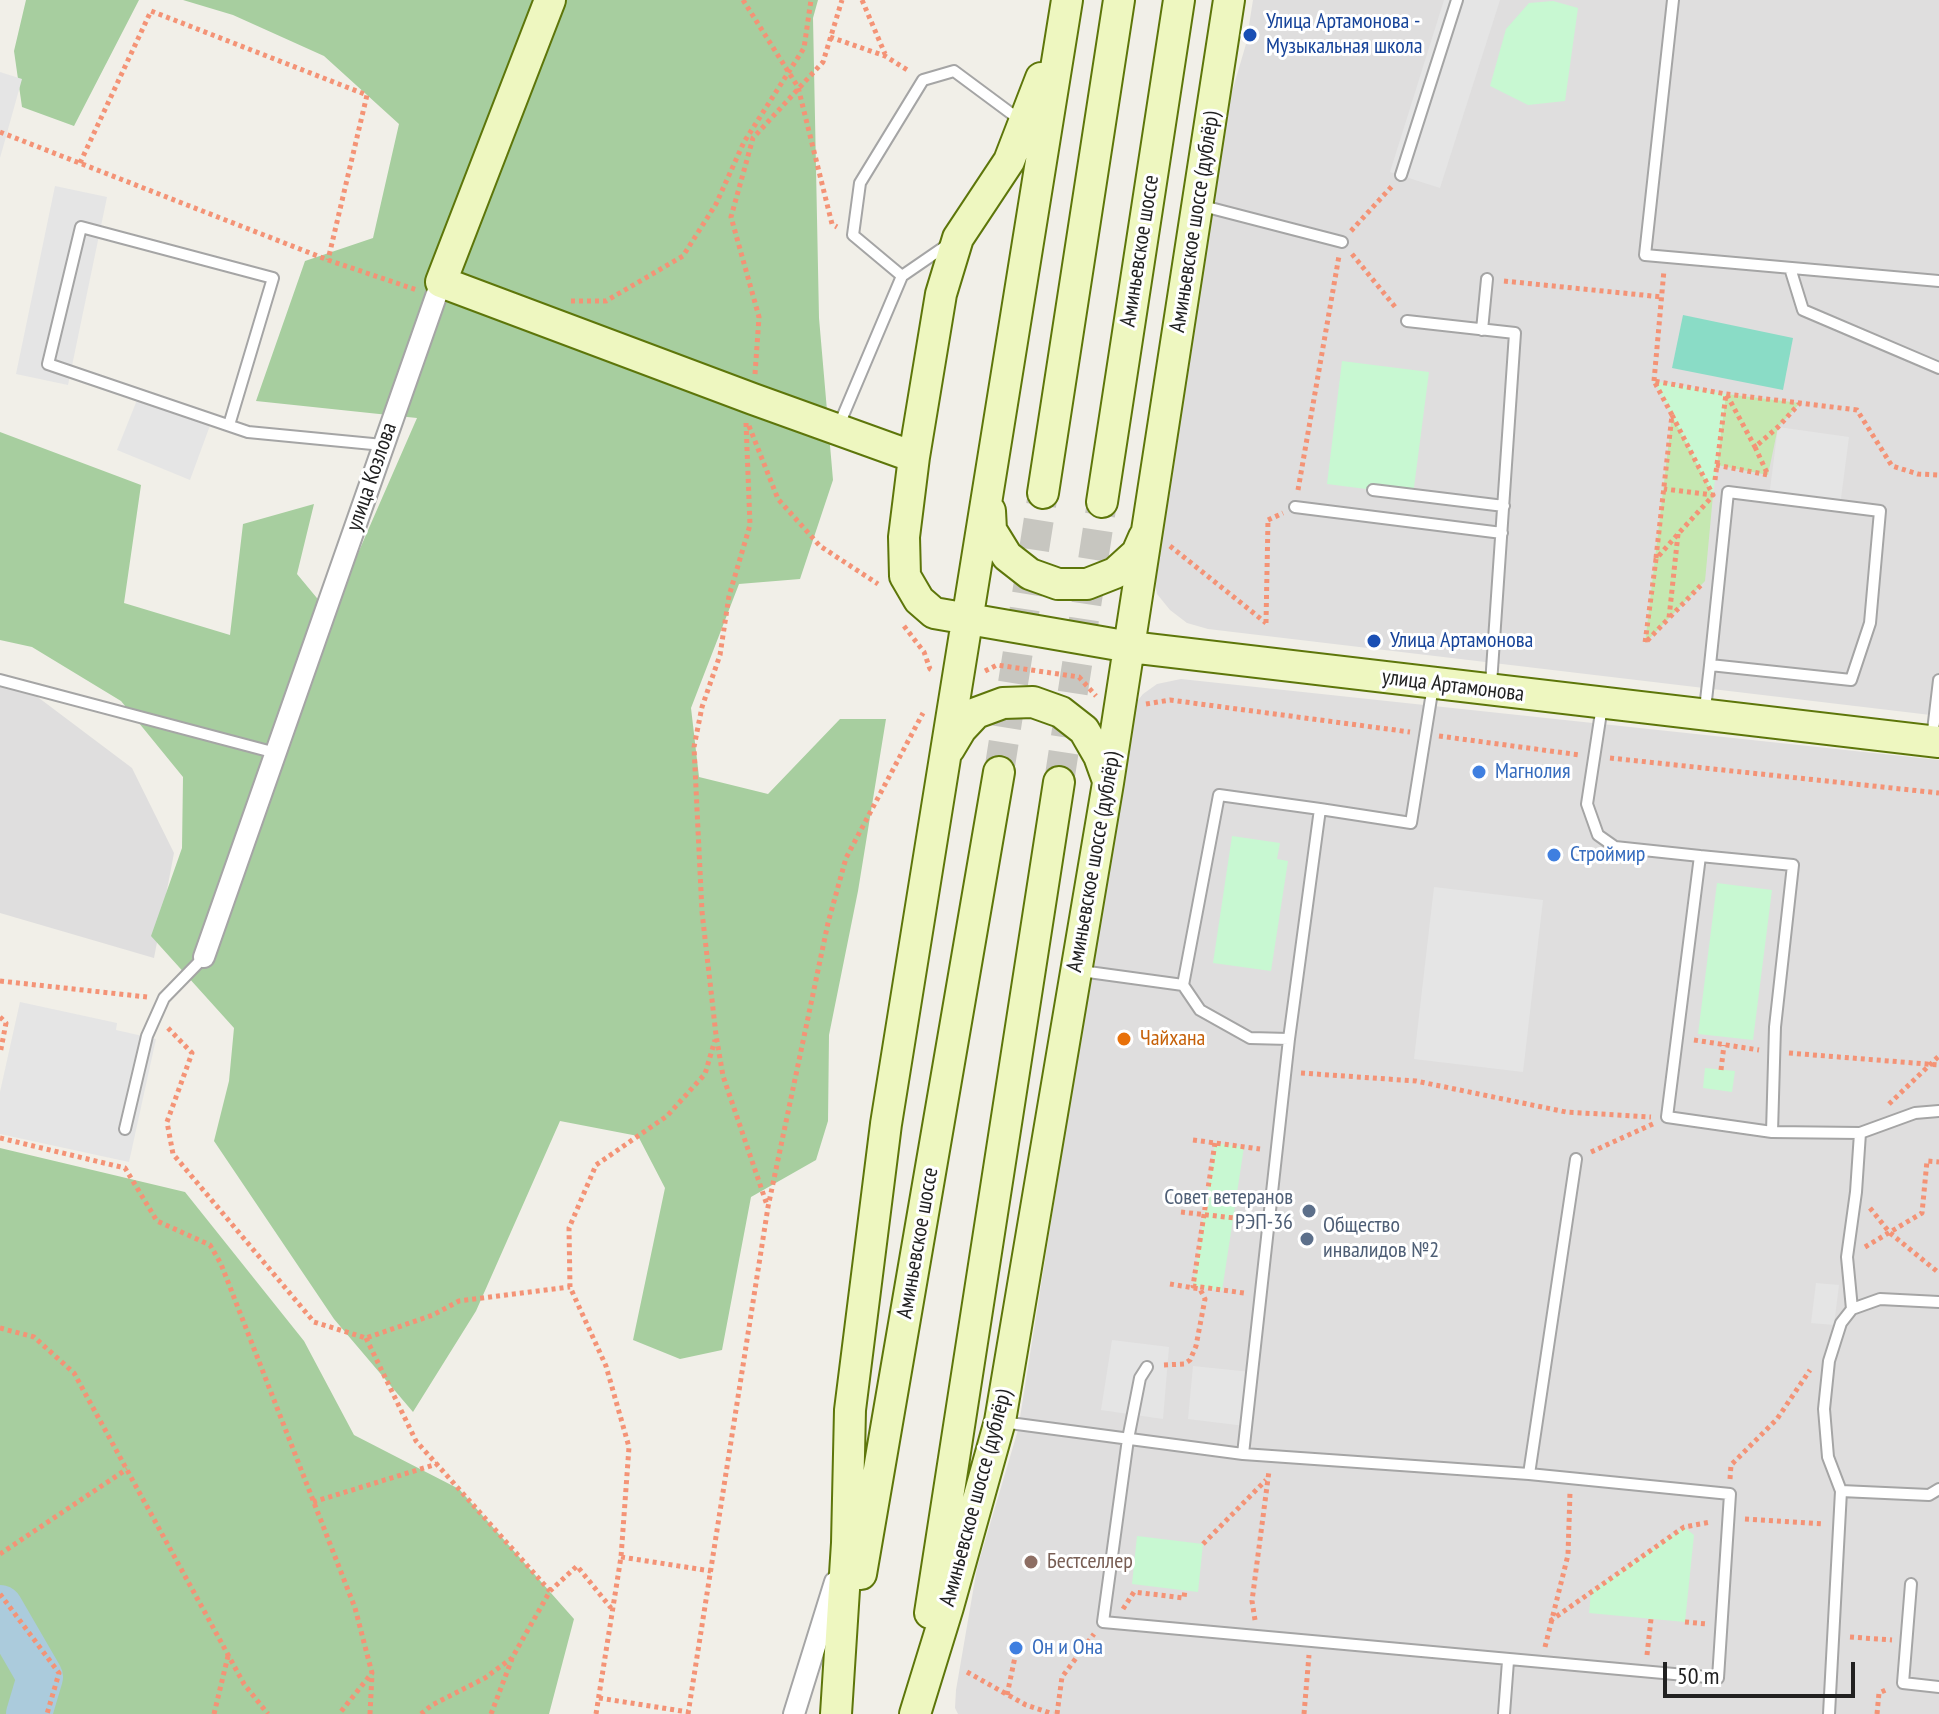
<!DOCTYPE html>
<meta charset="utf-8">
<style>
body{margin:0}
#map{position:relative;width:1939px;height:1714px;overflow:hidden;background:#f1efe8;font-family:"PT Sans Narrow",sans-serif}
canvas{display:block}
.scale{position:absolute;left:1663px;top:1662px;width:192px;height:36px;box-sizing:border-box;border:4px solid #212121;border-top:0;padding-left:10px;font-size:24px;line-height:28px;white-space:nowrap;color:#212121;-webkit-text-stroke:6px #fff;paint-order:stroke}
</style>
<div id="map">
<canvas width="1939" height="1714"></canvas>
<div class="scale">50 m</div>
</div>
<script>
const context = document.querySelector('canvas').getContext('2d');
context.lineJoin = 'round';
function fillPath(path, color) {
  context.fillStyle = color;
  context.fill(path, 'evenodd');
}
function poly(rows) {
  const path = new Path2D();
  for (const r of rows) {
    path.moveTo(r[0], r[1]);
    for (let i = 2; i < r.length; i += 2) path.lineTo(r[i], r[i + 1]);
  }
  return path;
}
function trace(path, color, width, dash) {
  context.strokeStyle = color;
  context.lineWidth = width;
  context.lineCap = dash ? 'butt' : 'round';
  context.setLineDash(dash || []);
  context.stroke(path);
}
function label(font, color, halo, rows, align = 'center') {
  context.font = font + ' "PT Sans Narrow",sans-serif';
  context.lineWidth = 6;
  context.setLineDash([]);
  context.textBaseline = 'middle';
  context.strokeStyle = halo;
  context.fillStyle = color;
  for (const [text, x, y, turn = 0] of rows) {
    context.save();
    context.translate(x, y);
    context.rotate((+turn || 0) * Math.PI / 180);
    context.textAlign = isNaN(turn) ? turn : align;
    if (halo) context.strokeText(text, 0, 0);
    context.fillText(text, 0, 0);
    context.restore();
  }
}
fillPath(poly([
 [1253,0,1939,0,1939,716,1208,629,1187,623,1170,610,1157,594,1152,567,1217,143,1246,44],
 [1181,679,1939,760,1939,1714,958,1714,955,1708,956,1690,977,1568,1018,1430,1131,718,1135,704,1143,694,1157,684],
 [0,680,35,695,132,768,174,853,154,958,0,913]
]), '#dfdede');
fillPath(poly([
 [1726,394,1800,403,1778,427,1768,475,1717,465],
 [1672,415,1713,495,1705,581,1645,643]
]), '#c5e8b1');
fillPath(poly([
 [26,0,139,0,74,126,22,107,14,51],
 [183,0,818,0,813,18,819,318,833,480,800,579,739,584,691,708,699,777,768,794,840,719,886,719,858,891,829,1035,828,1121,816,1160,751,1197,722,1350,680,1359,633,1340,665,1188,638,1136,560,1121,476,1311,413,1412,334,1319,214,1141,229,1081,234,1028,151,936,182,848,183,777,121,701,32,647,0,640,0,432,141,485,124,603,230,635,243,524,314,504,297,574,331,615,417,418,256,401,305,261,373,238,399,124,324,56,233,15],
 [0,1148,185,1192,304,1341,354,1435,459,1489,574,1619,549,1714,0,1714]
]), '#a7ce9f');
fillPath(poly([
 [1553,1,1578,8,1565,101,1528,105,1490,86,1506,29,1529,3],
 [1342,361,1429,372,1413,495,1327,484],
 [1654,381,1726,394,1713,495],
 [1232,836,1280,843,1277,859,1288,861,1271,971,1213,963],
 [1717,883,1772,890,1753,1040,1698,1034],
 [1705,1068,1735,1071,1732,1092,1703,1088],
 [1215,1143,1244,1147,1222,1291,1193,1286],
 [1684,1527,1694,1535,1685,1622,1589,1613,1591,1592],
 [1137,1536,1203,1544,1198,1592,1132,1584]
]), '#c8f8d2');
fillPath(poly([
 [1683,315,1793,338,1783,390,1672,368]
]), '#8adcc6');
fillPath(poly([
 [1444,0,1500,0,1440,188,1390,172],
 [0,72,22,79,0,158],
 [55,186,107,197,68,385,16,374],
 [139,395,212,420,190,480,117,450],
 [1778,427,1849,437,1840,506,1769,497],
 [1434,887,1543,900,1523,1072,1414,1059],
 [20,1002,117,1023,116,1030,156,1039,129,1162,0,1134,0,1092],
 [1816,1283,1839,1285,1834,1325,1811,1323],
 [1112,1340,1169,1347,1163,1419,1101,1410],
 [1193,1366,1251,1372,1245,1426,1188,1419]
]), '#e5e5e5');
trace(poly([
 [0,1608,40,1677,29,1714]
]), '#abcbdc', 46);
trace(poly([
 [999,772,1043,493],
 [1059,782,1102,502]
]), '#c7c6c0', 30, [30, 15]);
const lane = poly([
 [1673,0,1645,255,1939,281],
 [1401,175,1457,0],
 [1199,205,1342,242],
 [1790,268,1803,310,1939,368],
 [902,276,853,235,860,183,923,80,954,71,1020,120],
 [1407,321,1515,333,1491,684],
 [1482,330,1487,279],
 [229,425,273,278,81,227,48,364,248,432,383,445],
 [839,425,902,276,950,243],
 [1373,490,1504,506],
 [1295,507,1502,533],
 [0,680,276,753],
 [1602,706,1587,804,1598,835,1615,847,1700,856,1667,1117,1772,1132,1860,1133,1915,1113,1939,1111],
 [1705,709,1710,665,1728,492,1880,511,1870,623,1851,680,1710,665],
 [1932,739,1939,680],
 [1700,856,1793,865,1775,1027,1772,1132],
 [1081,971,1183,985,1200,1010,1250,1038,1289,1039],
 [1183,985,1219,795,1320,809],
 [125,1129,147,1036,164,998,204,957],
 [1852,1309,1847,1257,1856,1192,1860,1133],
 [1147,1367,1140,1378,1128,1439,1103,1622,1718,1678,1730,1494,1529,1474,1243,1454],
 [1002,1422,1243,1454,1289,1039,1320,809,1411,823,1433,686],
 [1529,1474,1576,1159],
 [1841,1491,1828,1457,1824,1409,1829,1361,1841,1323,1852,1309,1880,1299,1939,1302],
 [1911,1584,1903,1683,1939,1687],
 [1504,1714,1508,1661],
 [1829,1714,1841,1491,1929,1495,1939,1489]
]);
const street = poly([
 [204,957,441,282],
 [794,1714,835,1582]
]);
const secondary = poly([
 [550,0,441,282,753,399,914,457],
 [1041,78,1009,161,958,238,941,294,914,457,904,537,905,576,919,600,934,613,1130,647,1939,742],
 [1043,493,1119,0],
 [1102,502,1179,0],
 [990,511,991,530,1007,556,1030,574,1058,584,1087,584,1115,573,1137,553,1144,537],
 [949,749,961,729,976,713,1003,703,1033,702,1061,712,1084,730,1099,756,1108,781],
 [861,1574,999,772],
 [930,1613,1059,782],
 [836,1714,847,1543,850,1410,886,1124,1067,0],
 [915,1714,948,1607,1000,1421,1108,783,1229,0]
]);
trace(lane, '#a5a5a5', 14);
trace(street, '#a5a5a5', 24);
trace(secondary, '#5d760a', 34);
trace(poly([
 [743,0,798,87,832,224,837,227],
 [862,0,885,54],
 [830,37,885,56,909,71],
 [0,132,328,260,417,290],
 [80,163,151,11,367,95,328,260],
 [1351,231,1393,185],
 [1352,254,1396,308],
 [1504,281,1662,297],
 [571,301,606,301,683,256,716,204,744,142,804,48,811,0],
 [755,374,759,317,731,217,753,138,823,62,842,0],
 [1654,381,1664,270],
 [1727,395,1755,447],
 [1672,415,1654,381,1726,394,1857,410,1892,466,1918,474,1939,475],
 [746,423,750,525,729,596,720,655,702,707,694,747,702,912,716,1035,723,1076,767,1205],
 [749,426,778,499,820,546,878,584],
 [1716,465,1768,475,1755,447,1778,427,1799,404],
 [1715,480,1726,394],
 [1298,490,1339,256],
 [1268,520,1283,513],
 [1678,534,1669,618,1645,643,1656,559,1678,534,1710,499],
 [1170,546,1266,623],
 [1656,558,1672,415,1713,495,1664,489],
 [1670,617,1702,584],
 [1266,623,1268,520],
 [904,626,924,652,930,669,932,670],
 [985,671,997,665,1079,677,1096,696],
 [1146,704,1170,700,1410,732],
 [1439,736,1580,755],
 [1610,758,1939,793],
 [0,981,147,997],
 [0,1017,6,1023,0,1054],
 [168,1028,192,1053,167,1122,173,1154,314,1322,366,1338,433,1315,459,1301,570,1287],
 [1694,1040,1759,1050],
 [1789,1053,1939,1065],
 [1721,1070,1724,1045],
 [1301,1073,1416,1081,1566,1112,1651,1117],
 [1889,1104,1939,1056],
 [0,1138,125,1168,157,1221,210,1245,221,1264,355,1608,372,1673,339,1714],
 [1193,1140,1260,1149],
 [1215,1143,1193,1286,1244,1293],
 [1591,1152,1655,1123],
 [1870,1208,1890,1233,1939,1273],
 [1181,1212,1252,1220],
 [1865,1247,1922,1213,1927,1161,1939,1162],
 [0,1328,34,1337,74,1373,244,1684,268,1714],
 [366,1338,416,1441,550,1591],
 [1164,1365,1184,1364,1190,1360,1196,1346,1205,1299,1200,1289,1170,1284],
 [1730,1479,1731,1465,1777,1419,1810,1370],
 [313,1502,437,1464],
 [1745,1519,1823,1524],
 [1203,1544,1266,1480],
 [0,1554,127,1469],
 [621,1557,711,1571],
 [0,1594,59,1673,47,1714],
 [1123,1609,1134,1592,1184,1598,1185,1590],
 [1255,1620,1252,1601,1269,1471],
 [1550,1621,1684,1527,1711,1522],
 [1685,1622,1708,1624],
 [1850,1637,1892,1640],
 [1545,1647,1568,1555,1570,1492],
 [1647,1655,1651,1619],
 [967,1672,1026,1705,1053,1714],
 [1007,1695,1015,1657],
 [599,1698,688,1712],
 [214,1714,228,1656],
 [370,1714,372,1674],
 [421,1714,432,1705,485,1678,512,1658,550,1591,577,1566,611,1608],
 [491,1714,512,1659],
 [596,1714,621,1557,629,1447,606,1366,570,1287,569,1228,596,1165,667,1116,705,1074,715,1040],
 [688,1714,768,1207,828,923,846,858,923,713],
 [1057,1714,1062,1677,1094,1634],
 [1304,1714,1309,1655],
 [1877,1714,1879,1693,1888,1689]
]), '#f49376', 5, [4, 4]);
trace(lane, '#fff', 10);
trace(street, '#fff', 20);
trace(secondary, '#eef7c0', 30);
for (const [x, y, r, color] of [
 [1250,35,8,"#1a4fb4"],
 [1374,641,8,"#1a4fb4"],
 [1479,772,8,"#3f7fe0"],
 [1554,855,8,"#3f7fe0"],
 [1124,1039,8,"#e8710a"],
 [1309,1211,8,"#5c6f8a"],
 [1307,1239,8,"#5c6f8a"],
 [1031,1562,8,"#8d6e63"],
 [1016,1648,8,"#3f7fe0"]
]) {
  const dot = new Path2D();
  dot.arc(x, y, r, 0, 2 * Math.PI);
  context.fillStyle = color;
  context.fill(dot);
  trace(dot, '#fff', 3);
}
label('22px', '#164399', '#fff', [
 ["Улица Артамонова -",1266,22],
 ["Музыкальная школа",1266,47],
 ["Улица Артамонова",1390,641]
], 'left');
label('22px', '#212121', '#fff', [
 ["Аминьевское шоссе (дублёр)",1195,222,-81],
 ["Аминьевское шоссе",1140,251,-81],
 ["улица Козлова",372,477,-71],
 ["улица Артамонова",1453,686,7],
 ["Аминьевское шоссе (дублёр)",1094,862,-80],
 ["Аминьевское шоссе",918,1243,-80],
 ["Аминьевское шоссе (дублёр)",976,1498,-75]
]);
label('22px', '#366cbe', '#fff', [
 ["Магнолия",1495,772],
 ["Строймир",1570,855],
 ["Он и Она",1032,1648]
], 'left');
label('22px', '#c56008', '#fff', [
 ["Чайхана",1140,1039]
], 'left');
label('22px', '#4e5e75', '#fff', [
 ["Совет ветеранов",1293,1198],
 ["РЭП-36",1293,1223],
 ["Общество",1323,1226,"left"],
 ["инвалидов №2",1323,1251,"left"]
], 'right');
label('22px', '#785e54', '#fff', [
 ["Бестселлер",1047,1562]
], 'left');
</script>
